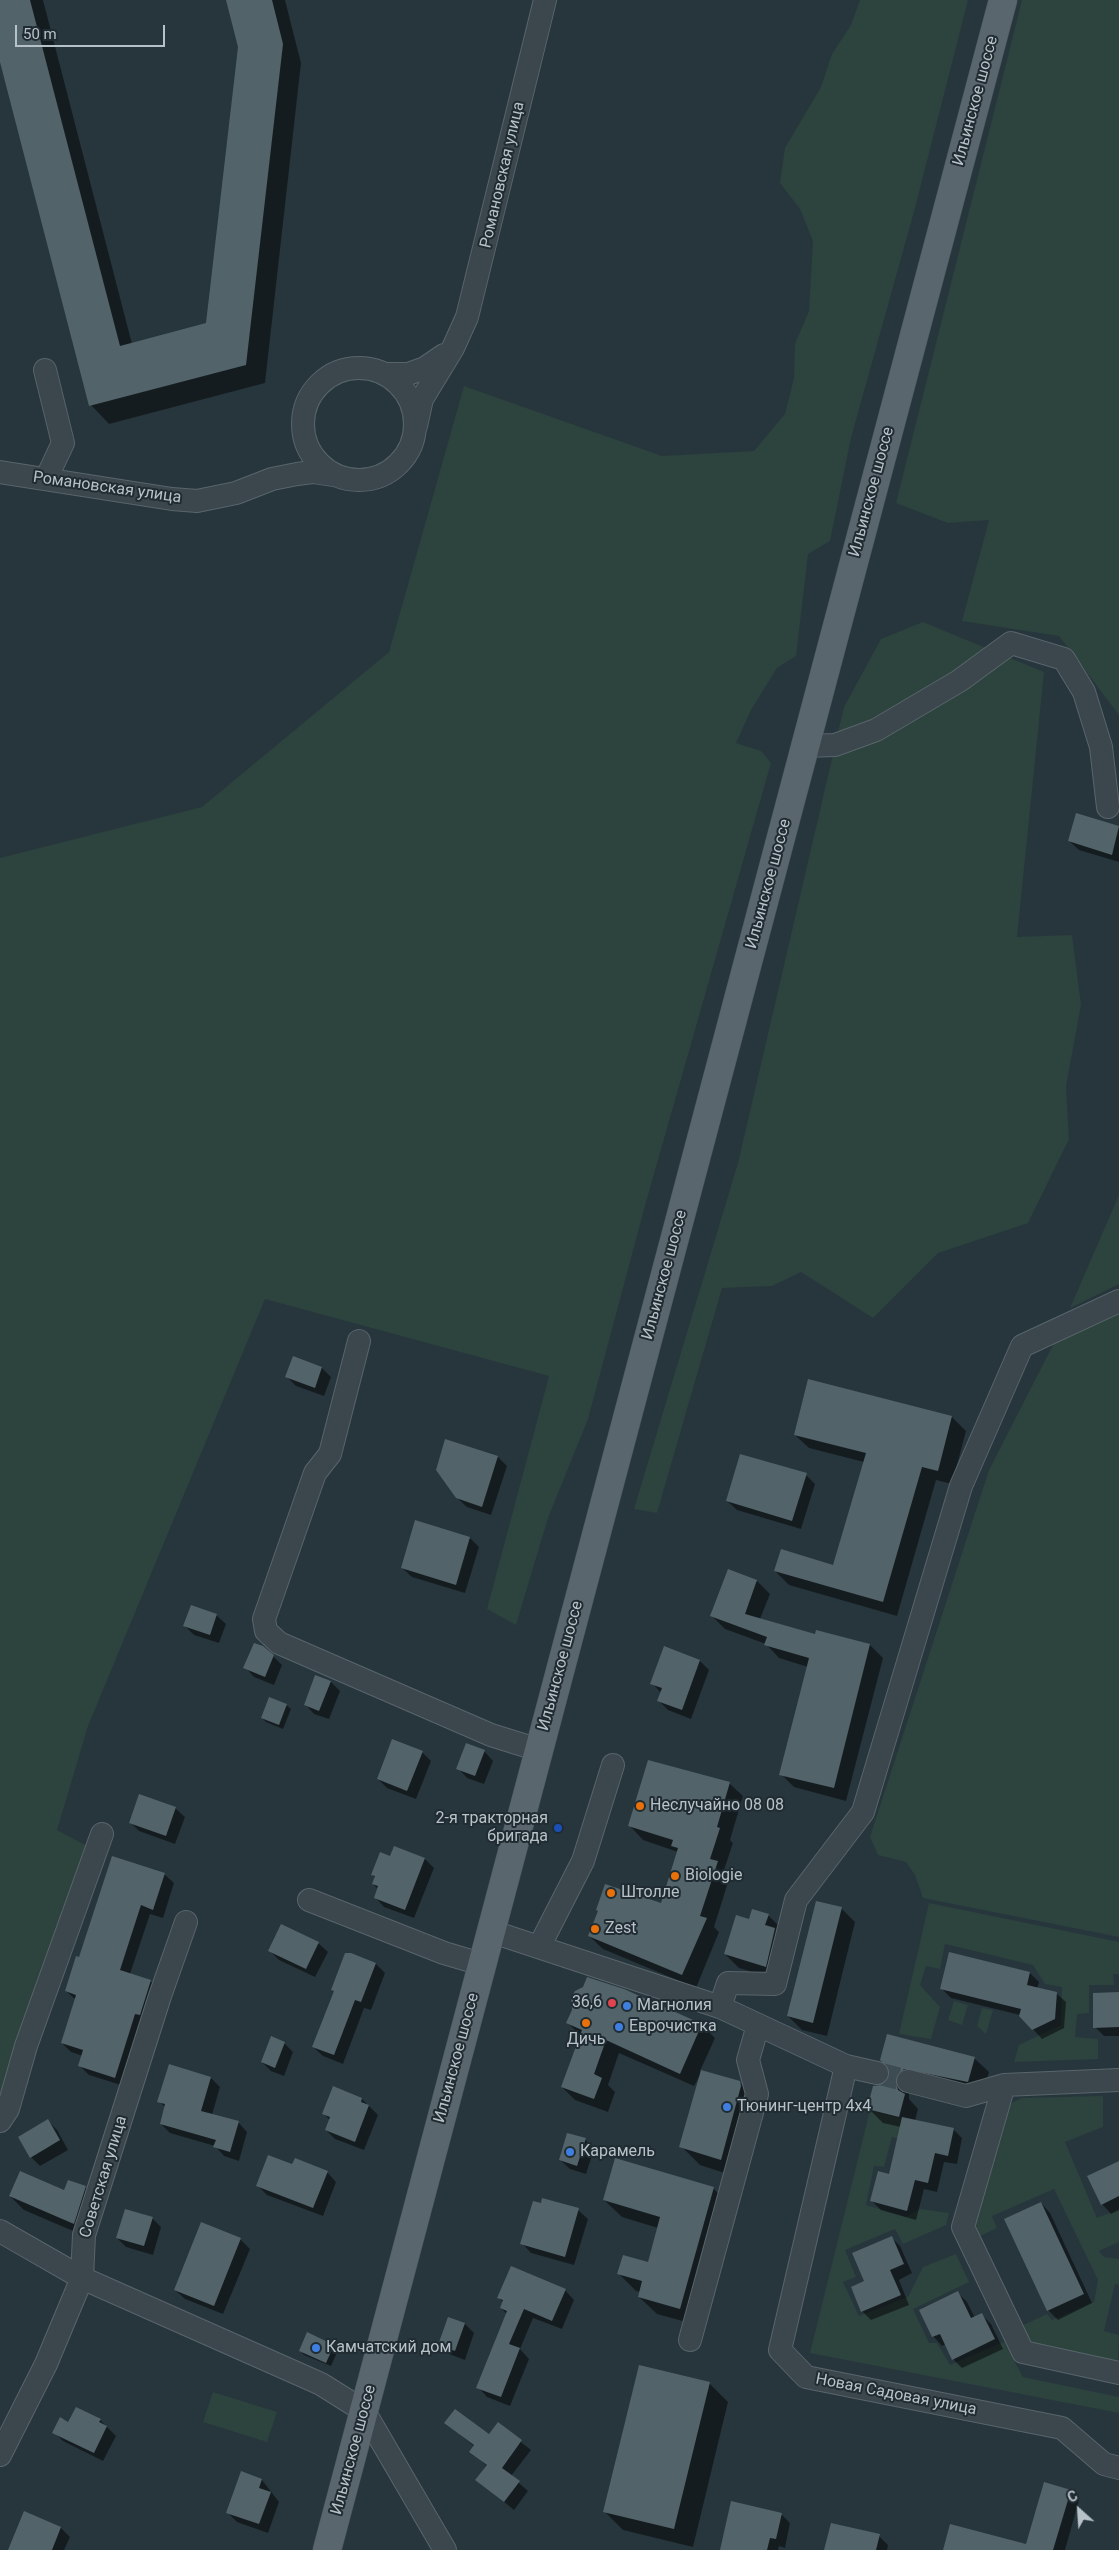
<!DOCTYPE html>
<meta charset="utf-8">
<style>
body{margin:0}
#map{position:relative;width:1119px;height:2550px;overflow:hidden;background:#27363d;font-family:Roboto,sans-serif}
canvas{display:block}
.north{position:absolute;left:1054px;top:2485px;width:50px;height:50px;-webkit-text-stroke:4px #202c32;paint-order:stroke;rotate:334deg;font-size:14px;font-weight:700;line-height:20px;text-align:center;color:#b7c2c8}
.north::after{content:'';display:block;margin:auto;width:18px;height:22px;background:#b7c2c8;clip-path:polygon(50% 0,100% 100%,50% 72%,0 100%)}
.scale{position:absolute;left:15px;top:25px;width:150px;height:22px;box-sizing:border-box;border:2px solid #b7c2c8;border-top:0;padding-left:6px;font-size:15px;line-height:18px;white-space:nowrap;color:#b7c2c8;-webkit-text-stroke:4px #202c32;paint-order:stroke}
</style>
<div id="map">
<canvas width="1119" height="2550"></canvas>
<div class="north">С</div>
<div class="scale">50 m</div>
</div>
<script>
const context = document.querySelector('canvas').getContext('2d');
context.lineJoin = 'round';
function fillPath(path, color) {
  context.fillStyle = color;
  context.fill(path, 'evenodd');
}
function poly(rows) {
  const path = new Path2D();
  for (const r of rows) {
    if (r.length === 3) {
      path.moveTo(r[0] + r[2], r[1]);
      path.arc(r[0], r[1], r[2], 0, 2 * Math.PI);
      continue;
    }
    path.moveTo(r[0], r[1]);
    for (let i = 2; i < r.length; i += 2) path.lineTo(r[i], r[i + 1]);
  }
  return path;
}
function trace(path, color, width, dash) {
  context.strokeStyle = color;
  context.lineWidth = width;
  context.lineCap = dash ? 'butt' : 'round';
  context.setLineDash(dash || []);
  context.stroke(path);
}
function label(font, color, halo, rows, align = 'center') {
  context.font = font + ' Roboto,sans-serif';
  context.lineWidth = 4;
  context.setLineDash([]);
  context.textBaseline = 'middle';
  context.strokeStyle = halo;
  context.fillStyle = color;
  for (const [text, x, y, turn = 0] of rows) {
    context.save();
    context.translate(x, y);
    context.rotate((+turn || 0) * Math.PI / 180);
    context.textAlign = isNaN(turn) ? turn : align;
    if (halo) context.strokeText(text, 0, 0);
    context.fillText(text, 0, 0);
    context.restore();
  }
}
fillPath(poly([
 [860,0,968,0,915,208,851,438,830,541,808,554,796,656,777,668,751,710,736,743,761,751,771,763,646,1202,588,1419,548,1518,516,1625,487,1609,549,1376,265,1299,88,1726,57,1830,91,1848,0,2094,0,858,202,807,389,652,464,386,662,456,754,451,785,414,794,378,795,344,809,311,813,241,800,209,780,183,785,148,821,87,832,54,851,25],
 [1022,0,1119,0,1119,715,1059,636,962,621,989,520,948,523,896,503],
 [923,622,1044,672,1017,937,1072,935,1081,1005,1066,1086,1069,1139,1028,1223,938,1253,873,1318,801,1272,772,1286,722,1288,657,1513,634,1509,738,1163,844,707,881,639],
 [1119,1195,1119,1284,1070,1308],
 [1119,1312,1119,1937,923,1898,915,1875,906,1862,878,1855,870,1837,989,1470,1056,1339],
 [929,1903,1119,1942,1119,1974,1113,1974,1114,1985,1089,1985,1089,2013,1077,2014,1075,2037,1098,2039,1098,2059,1014,2062,1019,2045,1061,2025,1062,1987,1045,1984,1033,1965,945,1944,940,1969,926,1966,920,1985,940,2007,931,2039,899,2034],
 [954,2001,968,2005,962,2025,948,2020],
 [982,2008,993,2010,986,2034,977,2026],
 [1103,2096,1103,2127,1065,2142,1097,2218,1119,2209,1119,2242,1099,2251,1104,2257,1119,2259,1119,2285,1115,2284,1104,2331,1119,2335,1118,2363,1028,2342,1019,2327,1047,2314,1052,2320,1094,2302,1098,2280,1054,2189,992,2216,997,2228,980,2236,974,2220,1003,2112,1011,2103,1022,2098],
 [870,2110,902,2119,900,2139,892,2137,884,2167,874,2166,866,2205,906,2217,920,2209,949,2213,946,2225,903,2244,895,2229,845,2250,856,2277,843,2282,859,2316,908,2297,923,2267,956,2254,969,2282,913,2309,929,2343,937,2343,950,2365,1004,2342,1023,2377,1119,2397,1119,2413,810,2353],
 [213,2392,277,2412,267,2442,203,2422]
]), '#2d433e');
fillPath(poly([
 [0,0,43,0,132,344,208,324,239,47,227,0,285,0,301,63,265,383,109,424,91,405,0,57],
 [1077,815,1119,827,1119,862,1079,850,1069,841],
 [322,1368,331,1377,324,1396,296,1386,287,1377],
 [952,1417,966,1431,952,1484,936,1480,897,1616,789,1585,775,1571,834,1567,864,1462,809,1448,795,1435],
 [446,1441,498,1457,507,1466,491,1515,467,1507,457,1498],
 [806,1475,815,1484,801,1529,737,1510,727,1501],
 [470,1538,479,1547,465,1593,412,1577,402,1568],
 [757,1581,770,1594,760,1619,816,1636,870,1645,883,1658,846,1801,794,1787,781,1774,808,1667,779,1658,766,1644,725,1629,712,1616],
 [216,1615,226,1624,219,1643,194,1635,185,1626],
 [665,1648,700,1661,709,1670,691,1719,668,1710,659,1701,661,1693,652,1683],
 [273,1656,282,1665,274,1685,254,1677,245,1667],
 [316,1676,331,1682,340,1691,329,1719,314,1714,305,1704],
 [286,1705,291,1709,283,1729,266,1722,262,1718],
 [484,1751,493,1761,484,1784,467,1778,458,1768],
 [422,1752,431,1761,416,1799,387,1788,378,1779],
 [729,1783,743,1796,730,1840,733,1843,724,1870,730,1876,714,1927,719,1932,696,1988,603,1949,589,1936,661,1904,678,1852,643,1840,630,1826],
 [175,1808,185,1817,175,1844,139,1831,130,1822],
 [391,1857,425,1859,434,1868,414,1918,384,1907,375,1897,378,1889,373,1884,375,1878,373,1875],
 [164,1874,174,1883,163,1918,150,1914,130,1974,150,1981,160,1990,124,2086,89,2075,80,2066,83,2056,71,2052,62,2043,76,2000,66,1991,80,1958],
 [841,1908,855,1922,827,2036,802,2030,788,2016],
 [768,1915,782,1929,780,1980,739,1968,725,1954,750,1921],
 [282,1926,318,1943,328,1952,315,1977,279,1960,270,1951],
 [351,1955,376,1964,385,1973,371,2010,364,2008,343,2064,323,2056,313,2047,335,1992,332,1990],
 [1030,1973,1039,1982,1037,1989,1056,1993,1066,2002,1064,2028,1042,2039,1020,2015,951,1998,941,1988],
 [623,1990,702,2025,715,2038,700,2071,739,2082,758,2101,740,2178,700,2165,681,2146,701,2073,694,2086,619,2053,608,2085,615,2092,608,2112,575,2100,562,2087,581,2036,568,2023],
 [1119,1993,1119,2036,1104,2036,1095,2027],
 [284,2043,293,2052,284,2076,271,2071,262,2062],
 [974,2058,989,2072,982,2095,909,2092,909,2099,918,2109,915,2121,953,2129,962,2138,957,2164,944,2162,937,2192,924,2189,916,2220,881,2210,872,2201,890,2175,901,2127,883,2123,869,2109,882,2087,891,2077,891,2069],
 [211,2078,220,2087,212,2115,238,2122,247,2132,239,2161,224,2156,215,2146,170,2133,161,2124,166,2108,159,2101],
 [362,2099,378,2115,364,2150,335,2139,326,2130,330,2120,324,2114],
 [48,2121,57,2130,68,2150,40,2166,31,2157],
 [585,2139,594,2149,586,2174,570,2169,560,2160],
 [1119,2163,1119,2210,1111,2214,1102,2204],
 [327,2172,336,2182,323,2216,267,2195,258,2186],
 [85,2187,99,2200,87,2237,24,2210,10,2196,65,2192],
 [713,2188,730,2205,697,2325,657,2314,639,2297,641,2292,636,2291,619,2274,649,2263,658,2228,622,2217,604,2200],
 [1041,2203,1050,2213,1092,2303,1058,2320,1048,2310,1005,2220],
 [578,2210,588,2219,574,2265,531,2253,522,2243],
 [152,2218,161,2227,153,2255,126,2247,117,2238],
 [202,2224,241,2240,250,2249,223,2314,185,2299,175,2290],
 [891,2237,900,2246,912,2273,899,2280,909,2305,871,2320,862,2311,865,2282],
 [565,2290,574,2300,562,2329,533,2318,520,2349,529,2359,510,2406,487,2397,478,2387,507,2314,501,2308,504,2303,499,2298],
 [958,2293,967,2302,975,2318,982,2315,991,2324,1003,2349,962,2368,953,2359,946,2344,942,2346,933,2336],
 [465,2324,474,2333,465,2360,449,2354,439,2345],
 [334,2346,338,2350,331,2366,304,2355,300,2351],
 [709,2383,728,2402,693,2547,623,2530,605,2512],
 [100,2420,116,2436,103,2461,63,2441,54,2432],
 [446,2423,489,2436,498,2424,531,2450,511,2476,528,2491,514,2510,477,2480,487,2466,471,2451,474,2446],
 [241,2473,262,2480,279,2502,268,2533,237,2522,227,2512],
 [1070,2491,1079,2500,1065,2550,944,2550,1027,2546],
 [25,2513,61,2528,70,2537,64,2550,11,2550],
 [781,2514,790,2523,785,2548,779,2546,778,2550,721,2550],
 [879,2536,888,2545,887,2550,826,2550]
]), '#0007');
fillPath(poly([
 [0,0,30,0,120,346,206,323,238,47,226,0,272,0,283,44,246,365,89,406,0,62],
 [1076,813,1119,826,1112,855,1068,841],
 [293,1356,322,1367,315,1388,285,1377],
 [808,1379,952,1416,938,1471,922,1467,883,1602,774,1571,781,1549,833,1565,866,1453,794,1435],
 [445,1439,498,1456,482,1507,456,1498,436,1470],
 [740,1454,807,1473,792,1521,726,1501],
 [415,1520,470,1537,456,1585,401,1568],
 [728,1569,757,1580,745,1614,815,1634,816,1630,870,1644,834,1788,779,1775,809,1658,764,1645,767,1637,710,1616],
 [191,1605,217,1614,210,1635,183,1626],
 [254,1643,263,1646,274,1655,265,1677,243,1668],
 [664,1646,700,1660,682,1710,657,1701,662,1688,650,1684],
 [315,1675,331,1681,319,1711,304,1705],
 [269,1697,287,1704,279,1725,261,1718],
 [392,1739,423,1751,407,1791,377,1779],
 [466,1743,485,1750,475,1776,456,1769],
 [648,1760,730,1782,717,1827,720,1828,710,1859,718,1861,700,1916,707,1918,682,1975,588,1936,598,1911,596,1910,605,1884,661,1903,678,1848,671,1846,673,1840,628,1826],
 [139,1794,176,1807,166,1836,129,1823],
 [394,1846,425,1858,405,1910,374,1898,378,1886,372,1884,375,1876,371,1875,380,1852,390,1856],
 [112,1856,165,1873,153,1910,141,1905,120,1970,151,1980,140,2015,135,2014,115,2078,78,2066,83,2050,61,2043,76,1995,65,1991,76,1956,79,1957],
 [816,1901,842,1907,813,2023,787,2016],
 [752,1909,769,1914,765,1925,775,1928,766,1967,724,1954,736,1915,749,1919],
 [281,1924,319,1942,306,1969,268,1951],
 [949,1952,1030,1972,1027,1985,1057,1992,1055,2019,1032,2030,1019,2016,1021,2009,940,1989],
 [345,1953,351,1953,376,1963,361,2002,355,2000,334,2055,312,2047,334,1991,331,1990],
 [587,1977,624,1989,702,2024,680,2074,606,2040,594,2074,602,2078,594,2099,561,2087,582,2030,566,2023,572,2010,571,1998,575,1991,583,1987],
 [1119,1992,1119,2027,1093,2028,1093,1993],
 [887,2034,975,2057,968,2082,904,2069,895,2078,898,2090,905,2094,899,2117,867,2109,873,2086,881,2085,890,2076,889,2069,880,2060],
 [271,2036,285,2042,275,2068,261,2062],
 [169,2064,211,2077,201,2111,239,2121,230,2152,213,2147,216,2140,160,2124,165,2104,157,2102],
 [701,2070,740,2081,741,2086,721,2160,679,2147],
 [333,2086,362,2098,361,2102,369,2105,355,2142,325,2130,330,2117,322,2114],
 [902,2117,954,2128,948,2156,935,2153,928,2183,915,2180,907,2211,870,2201,878,2171,889,2174],
 [48,2119,60,2140,30,2158,18,2137],
 [567,2133,586,2138,577,2166,559,2160],
 [268,2155,292,2164,295,2158,328,2171,313,2208,256,2186],
 [615,2158,714,2187,680,2309,638,2297,642,2281,617,2274,623,2255,648,2262,660,2217,603,2200],
 [1119,2161,1119,2196,1101,2205,1087,2176],
 [20,2171,64,2190,68,2180,86,2186,74,2224,9,2196],
 [542,2198,579,2208,565,2257,520,2244,533,2201,541,2203],
 [1041,2202,1084,2294,1047,2311,1004,2219],
 [125,2209,153,2217,144,2246,116,2238],
 [201,2222,241,2238,214,2306,174,2290],
 [892,2236,904,2264,890,2270,901,2295,861,2312,851,2287,864,2281,852,2253],
 [511,2266,566,2289,552,2321,524,2309,509,2344,520,2348,501,2397,476,2388,507,2311,500,2308,503,2300,497,2298],
 [958,2291,971,2318,982,2313,995,2339,952,2360,940,2334,932,2337,919,2310],
 [448,2317,465,2323,455,2351,438,2345],
 [307,2332,334,2345,326,2363,299,2351],
 [639,2365,710,2382,674,2529,603,2512],
 [76,2407,101,2419,99,2422,107,2426,94,2453,52,2433,60,2417,68,2422],
 [455,2409,489,2434,498,2422,522,2440,502,2468,520,2481,504,2502,475,2480,487,2465,469,2452,474,2445,444,2423],
 [241,2471,262,2479,259,2488,271,2492,259,2524,226,2513],
 [1044,2482,1071,2490,1053,2550,943,2550,950,2524,1026,2544],
 [731,2501,782,2513,776,2539,770,2538,767,2550,720,2550],
 [24,2511,61,2527,52,2550,8,2550],
 [831,2523,880,2534,876,2550,824,2550]
]), '#53636a');
trace(poly([
 [877,2073,908,2081]
]), '#3d4b52', 22, [22, 11]);
const minor = poly([
 [359,424,56],
 [45,370,63,443,46,479],
 [385,374,408,374,425,368,444,355],
 [416,426,422,399,453,348,467,317,545,0],
 [0,472,172,499,197,501,236,493,272,479,297,474,313,472,333,475],
 [805,746,835,745,876,730,959,681,1011,643,1064,659,1084,692,1101,747,1108,807],
 [359,1341,330,1454,315,1473,264,1619,266,1631,279,1643,491,1735,539,1750],
 [309,1900,444,1953,481,1964],
 [490,1931,720,2007,846,2066,877,2073],
 [539,1947,583,1861,613,1765],
 [720,2007,728,1983,775,1984,796,1900,863,1812,961,1486,1022,1346,1119,1301],
 [846,2066,780,2350,806,2377,1062,2428,1104,2464,1119,2468],
 [908,2081,966,2096,1004,2085,1119,2080],
 [1004,2085,963,2227,1023,2352,1119,2373],
 [0,2121,8,2109,26,2046,102,1834],
 [0,2231,82,2278,321,2384,364,2411,445,2550],
 [690,2340,757,2094,748,2060,758,2025],
 [0,2455,46,2364,82,2278,84,2235,160,1996,186,1922]
]);
const major = poly([
 [327,2550,1003,0]
]);
trace(minor, '#59656b', 24);
trace(major, '#475359', 29);
trace(minor, '#3b474d', 22);
trace(major, '#59666d', 28);
for (const [x, y, r, color] of [
 [640,1806,5,"#e8710a"],
 [558,1828,5,"#1a4fb4"],
 [675,1876,5,"#e8710a"],
 [611,1893,5,"#e8710a"],
 [595,1929,5,"#e8710a"],
 [612,2003,5,"#e0444e"],
 [627,2006,5,"#3f7fe0"],
 [586,2023,5,"#e8710a"],
 [619,2027,5,"#3f7fe0"],
 [727,2107,5,"#3f7fe0"],
 [570,2152,5,"#3f7fe0"],
 [316,2348,5,"#3f7fe0"]
]) {
  const dot = new Path2D();
  dot.arc(x, y, r, 0, 2 * Math.PI);
  context.fillStyle = color;
  context.fill(dot);
  trace(dot, '#202c32', 2);
}
label('16px', '#b7c2c8', '#202c32', [
 ["Ильинское шоссе",976,101,-75],
 ["Романовская улица",503,175,-77],
 ["Романовская улица",107,488,8],
 ["Ильинское шоссе",872,492,-75],
 ["Ильинское шоссе",769,884,-75],
 ["Ильинское шоссе",665,1275,-75],
 ["Ильинское шоссе",561,1666,-75],
 ["Ильинское шоссе",457,2058,-75],
 ["Советская улица",104,2177,-73],
 ["Новая Садовая улица",896,2395,11],
 ["Ильинское шоссе",354,2450,-75]
]);
label('16px', '#b7c2c8', '#202c32', [
 ["Неслучайно 08 08",650,1806],
 ["2-я тракторная",548,1819,"right"],
 ["бригада",548,1837,"right"],
 ["Biologie",685,1876],
 ["Штолле",621,1893],
 ["Zest",605,1929],
 ["36,6",602,2003,"right"],
 ["Магнолия",637,2006],
 ["Еврочистка",629,2027],
 ["Дичь",586,2040,"center"],
 ["Тюнинг-центр 4х4",737,2107],
 ["Карамель",580,2152],
 ["Камчатский дом",326,2348]
], 'left');
</script>
